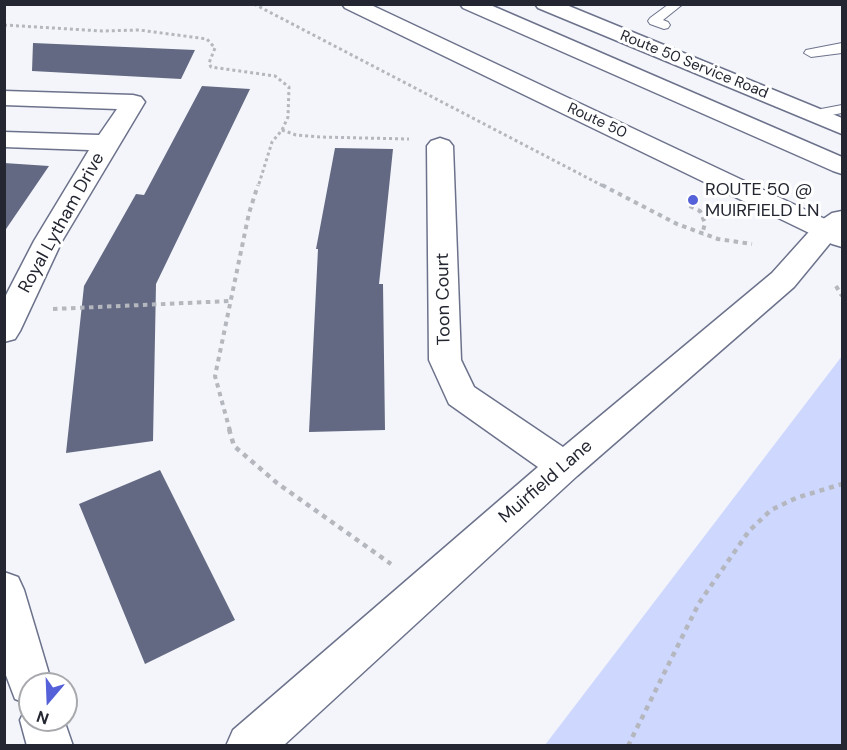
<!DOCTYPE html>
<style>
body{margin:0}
#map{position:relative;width:847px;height:750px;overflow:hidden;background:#f3f5fa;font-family:"DM Sans",sans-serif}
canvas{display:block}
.frame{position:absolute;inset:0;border:6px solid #242731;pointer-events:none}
.north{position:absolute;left:18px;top:672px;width:60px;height:60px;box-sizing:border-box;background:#fff;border:2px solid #a7a9ad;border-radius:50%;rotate:199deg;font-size:16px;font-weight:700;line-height:24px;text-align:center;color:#242731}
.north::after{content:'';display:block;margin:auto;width:21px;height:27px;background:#5561d8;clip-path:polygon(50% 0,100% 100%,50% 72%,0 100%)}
</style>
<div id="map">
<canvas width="847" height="750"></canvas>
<div class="frame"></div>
<div class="north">N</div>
</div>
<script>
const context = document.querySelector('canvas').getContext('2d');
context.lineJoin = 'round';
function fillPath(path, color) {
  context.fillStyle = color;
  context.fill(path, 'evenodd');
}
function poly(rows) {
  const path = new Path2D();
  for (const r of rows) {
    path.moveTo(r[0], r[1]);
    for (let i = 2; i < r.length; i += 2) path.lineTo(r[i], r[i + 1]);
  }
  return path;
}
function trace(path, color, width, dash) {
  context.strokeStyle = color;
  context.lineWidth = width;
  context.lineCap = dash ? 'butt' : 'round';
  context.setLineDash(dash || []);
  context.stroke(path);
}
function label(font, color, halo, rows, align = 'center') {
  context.font = font + ' "DM Sans",sans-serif';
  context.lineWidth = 6;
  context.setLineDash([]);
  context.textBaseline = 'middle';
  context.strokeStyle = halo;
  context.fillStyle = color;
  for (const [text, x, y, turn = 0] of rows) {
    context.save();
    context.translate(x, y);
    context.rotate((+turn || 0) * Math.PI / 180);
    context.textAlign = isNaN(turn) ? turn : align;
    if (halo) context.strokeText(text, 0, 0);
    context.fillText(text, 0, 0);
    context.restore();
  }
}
fillPath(poly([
 [842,356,842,745,545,745]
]), '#ced7fe');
fillPath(poly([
 [33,43,195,50,181,79,32,71],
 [202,86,250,89,156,284,153,441,66,453,84,286,136,194,144,195],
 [335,148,393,149,379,284,383,284,385,430,309,432,318,249,316,249],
 [4,163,49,166,4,232],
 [160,470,235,620,145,664,79,504]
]), '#636982');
const lane = poly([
 [669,4,683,4,663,20,668,22,670,25,668,28,664,29,650,24,648,21,650,18,669,4],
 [842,43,842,53,811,57,804,53,806,50,842,43],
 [842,105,842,113,826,116,819,112,821,109,842,105]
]);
const street = poly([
 [535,4,564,4,842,118,842,134,538,8,535,4],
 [4,91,133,95,141,97,145,102,62,241,20,331,15,339,4,342,4,299,34,241,89,150,4,147,4,132,99,135,117,109,4,105,4,91],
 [440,138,449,141,453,146,461,360,474,387,563,447,772,273,816,224,832,213,842,211,842,231,836,236,794,287,577,476,283,746,226,746,233,730,538,467,449,404,429,360,427,146,431,141,440,138],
 [4,572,18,577,24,590,52,684,30,684,30,720,64,720,73,746,27,746,20,720,28,704,15,699,4,670,4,572]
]);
const highway = poly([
 [342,4,369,4,842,227,842,247,832,244,345,8,342,4],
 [460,4,488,4,842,157,842,174,833,171,463,8,460,4]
]);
trace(lane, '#6c728b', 2);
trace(street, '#6c728b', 3);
trace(highway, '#6c728b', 3);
trace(poly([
 [254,4,605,187],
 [4,25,102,31,139,30,207,39,215,48,209,63,211,67,275,76,289,87,288,117,282,130,272,142,258,187],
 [282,130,296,135,320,137,409,139]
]), '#b5b7be', 3, [3, 3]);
trace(poly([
 [602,185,677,224,718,239,752,244],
 [693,200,688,205,700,211,705,223,702,235],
 [836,286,842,296],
 [53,309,230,301],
 [230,431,215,376,249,213,258,185]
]), '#b5b7be', 4, [4.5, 4.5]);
trace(poly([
 [229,429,234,446,277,483,391,564],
 [628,746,699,603,749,531,771,510,796,498,842,484]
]), '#b5b7be', 4.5, [5, 5]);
fillPath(lane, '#fff');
fillPath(street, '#fff');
fillPath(highway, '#fff');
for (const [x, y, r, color] of [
 [693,200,6,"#5561d8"]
]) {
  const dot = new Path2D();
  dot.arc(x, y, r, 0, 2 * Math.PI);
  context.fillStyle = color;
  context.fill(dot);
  trace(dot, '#fff', 2);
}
label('15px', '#242731', '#fff', [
 ["Route 50 Service Road",694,65,22],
 ["Route 50",597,121,25]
]);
label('18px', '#242731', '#fff', [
 ["ROUTE 50 @",705,190],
 ["MUIRFIELD LN",705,211]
], 'left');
label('18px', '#242731', '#fff', [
 ["Royal Lytham Drive",62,223,-61],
 ["Toon Court",444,299,-91],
 ["Muirfield Lane",546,482,-41]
]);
</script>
